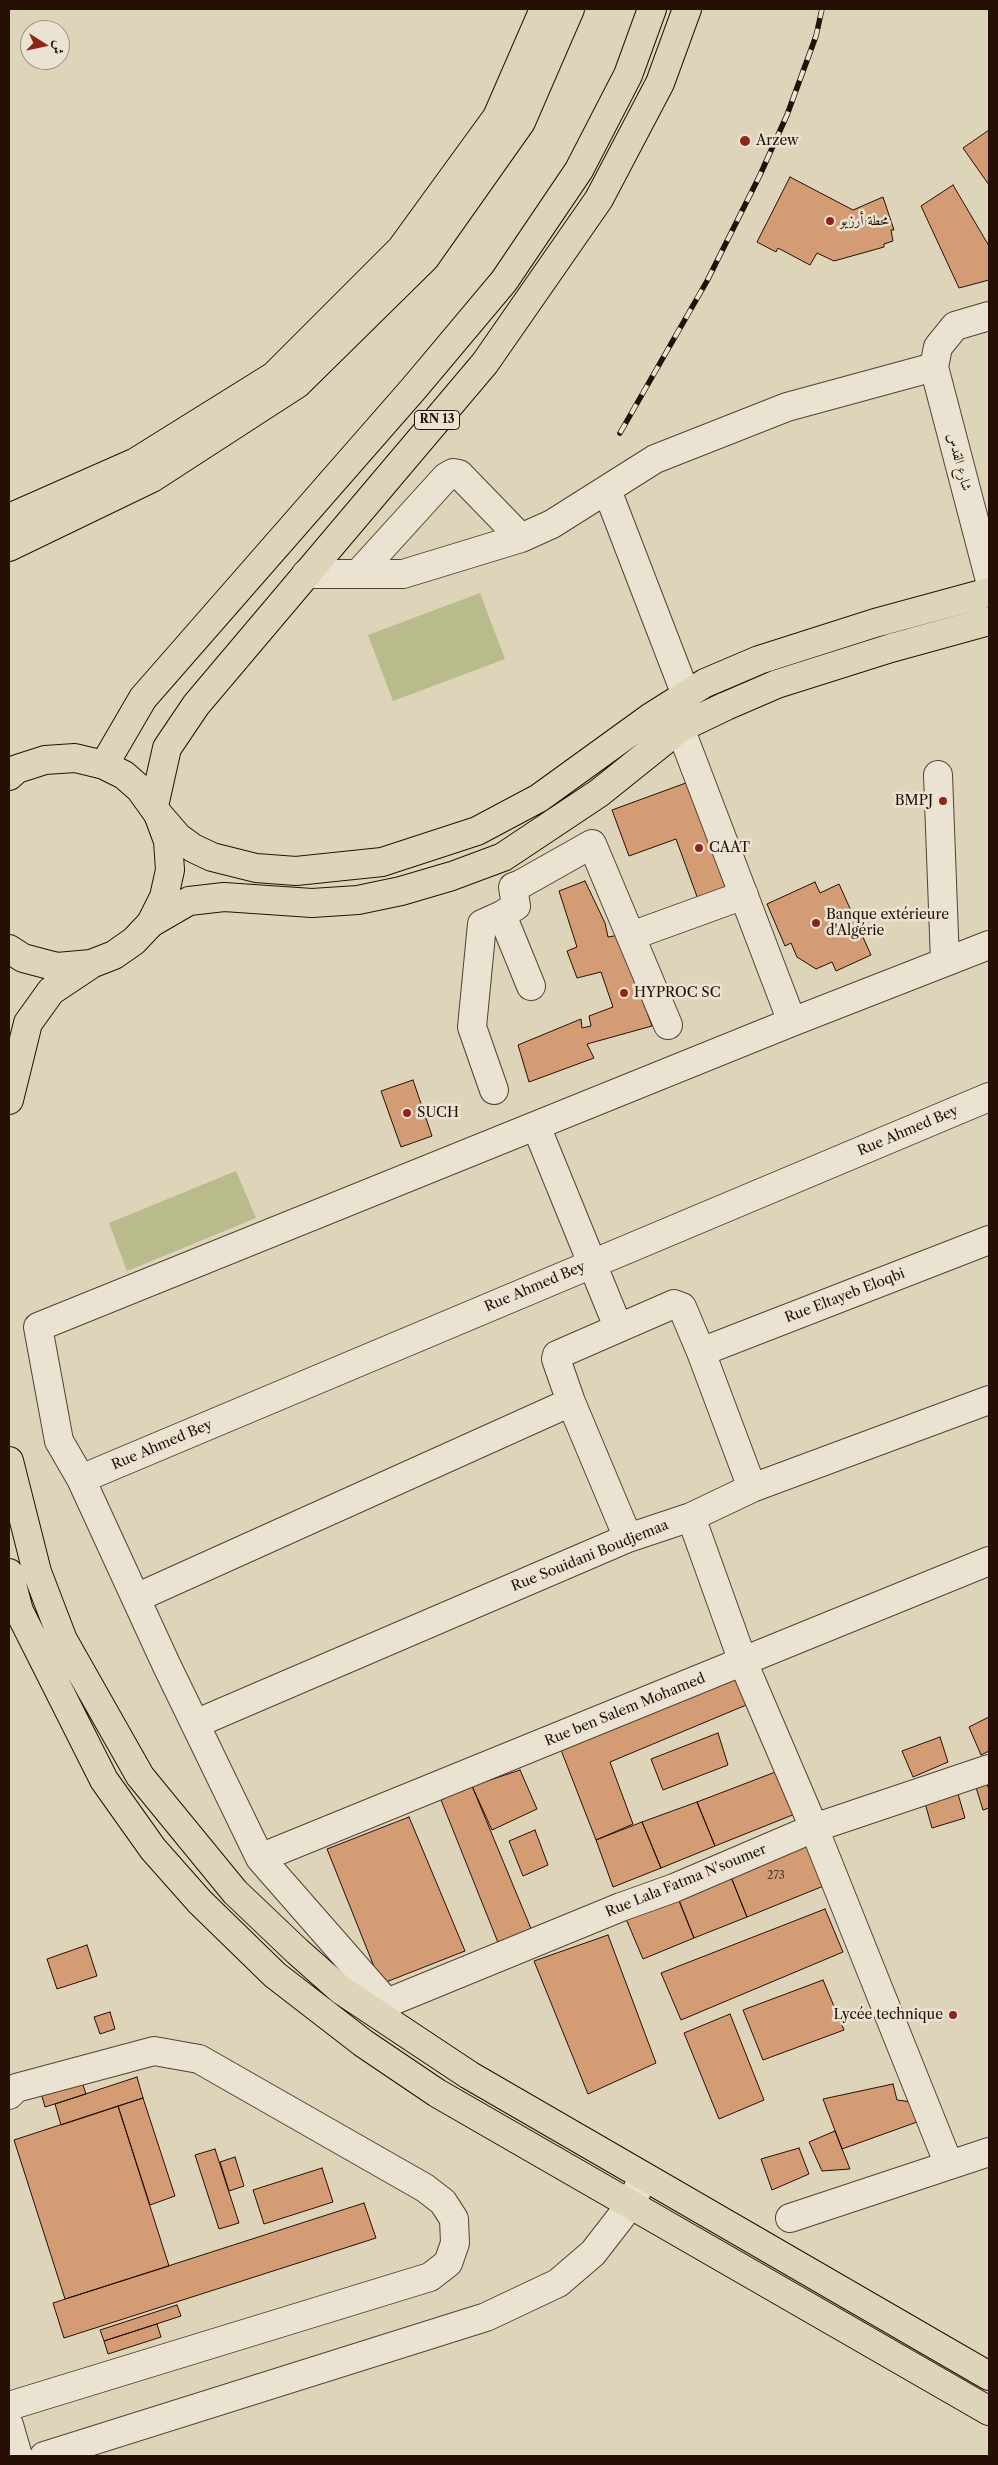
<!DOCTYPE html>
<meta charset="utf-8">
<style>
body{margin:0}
#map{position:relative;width:998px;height:2465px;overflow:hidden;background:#ded4b9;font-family:"Libre Caslon Text",Amiri,serif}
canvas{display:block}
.frame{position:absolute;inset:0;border:10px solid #261005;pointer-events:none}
.north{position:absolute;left:20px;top:20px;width:50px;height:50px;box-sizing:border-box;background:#eae3d2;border:1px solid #9c8f80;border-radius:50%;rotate:100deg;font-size:14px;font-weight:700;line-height:20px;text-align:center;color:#261005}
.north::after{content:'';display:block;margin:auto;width:18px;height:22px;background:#8f2418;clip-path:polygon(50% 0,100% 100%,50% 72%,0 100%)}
</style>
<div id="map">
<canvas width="998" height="2465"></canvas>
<div class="frame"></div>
<div class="north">ش</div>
</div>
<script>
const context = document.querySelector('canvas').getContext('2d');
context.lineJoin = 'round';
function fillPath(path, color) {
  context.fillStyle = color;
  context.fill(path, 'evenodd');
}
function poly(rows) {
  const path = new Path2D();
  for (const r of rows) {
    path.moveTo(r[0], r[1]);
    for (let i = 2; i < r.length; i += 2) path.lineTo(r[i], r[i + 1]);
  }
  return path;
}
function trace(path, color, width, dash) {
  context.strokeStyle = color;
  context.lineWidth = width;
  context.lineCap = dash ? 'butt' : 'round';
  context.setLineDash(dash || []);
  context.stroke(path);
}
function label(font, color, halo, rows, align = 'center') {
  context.font = font + ' "Libre Caslon Text",Amiri,serif';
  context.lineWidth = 5;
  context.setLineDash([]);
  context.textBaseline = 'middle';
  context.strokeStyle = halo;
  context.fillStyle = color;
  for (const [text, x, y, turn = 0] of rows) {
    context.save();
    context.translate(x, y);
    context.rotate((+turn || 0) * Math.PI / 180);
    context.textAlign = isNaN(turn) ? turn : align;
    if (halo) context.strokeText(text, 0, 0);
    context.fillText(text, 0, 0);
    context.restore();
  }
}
fillPath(poly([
 [480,593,505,659,393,701,368,635],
 [236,1171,256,1218,127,1271,109,1223]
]), '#b9bb8a');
const building = poly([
 [989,130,989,185,963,148,989,130],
 [790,177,853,210,883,197,894,230,891,230,893,241,884,244,884,247,834,261,817,253,810,265,778,248,776,252,757,242,790,177],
 [953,185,989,246,989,280,959,288,921,206,953,185],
 [694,780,733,889,699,902,676,839,629,856,612,810,694,780],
 [585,881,605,923,608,937,619,935,652,1026,587,1044,594,1058,529,1082,518,1045,581,1019,582,1028,591,1026,589,1016,613,1007,601,972,577,978,567,951,577,947,559,891,585,881],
 [815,882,820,893,839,884,871,955,836,971,832,962,816,969,797,957,791,943,785,946,767,904,815,882],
 [413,1080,432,1136,401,1147,381,1091,413,1080],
 [739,1674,751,1703,610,1762,633,1824,596,1840,561,1750,739,1674],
 [989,1717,989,1751,981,1755,969,1727,989,1717],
 [718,1733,728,1765,663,1790,651,1759,718,1733],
 [940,1737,948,1762,913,1777,902,1751,940,1737],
 [520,1770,537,1809,492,1830,472,1786,520,1770],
 [778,1771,795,1814,715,1846,697,1802,778,1771],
 [985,1781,989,1789,989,1808,983,1810,975,1784,985,1781],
 [472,1786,532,1931,499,1945,441,1800,472,1786],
 [958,1794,965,1818,932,1828,925,1803,958,1794],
 [697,1802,715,1846,661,1868,642,1822,697,1802],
 [409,1817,465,1951,381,1984,327,1849,409,1817],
 [642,1822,661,1868,613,1887,596,1840,642,1822],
 [535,1830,548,1865,523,1876,509,1841,535,1830],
 [807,1836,826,1885,747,1917,727,1867,807,1836],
 [727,1867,747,1917,694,1938,674,1888,727,1867],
 [674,1888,694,1938,643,1959,621,1907,674,1888],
 [825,1909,843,1952,681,2020,661,1973,825,1909],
 [608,1935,656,2063,588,2094,534,1961,608,1935],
 [87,1945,97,1976,57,1989,47,1959,87,1945],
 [823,1980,844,2030,763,2060,743,2010,823,1980],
 [110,2012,115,2029,100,2034,94,2017,110,2012],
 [730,2014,764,2100,719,2119,684,2033,730,2014],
 [80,2076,86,2094,45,2107,40,2089,80,2076],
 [137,2077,143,2098,61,2125,55,2104,137,2077],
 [893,2084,897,2100,912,2102,917,2122,842,2149,823,2099,893,2084],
 [143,2098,175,2196,150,2205,118,2106,143,2098],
 [118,2106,169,2266,65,2299,14,2140,118,2106],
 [835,2131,850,2169,822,2171,809,2142,835,2131],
 [799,2148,809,2174,772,2190,761,2159,799,2148],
 [215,2149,239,2223,219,2229,195,2155,215,2149],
 [235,2157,244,2186,229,2191,220,2162,235,2157],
 [322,2168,333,2202,264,2224,253,2190,322,2168],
 [364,2203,376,2238,64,2338,53,2303,364,2203],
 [177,2305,181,2316,104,2341,100,2330,177,2305],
 [157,2324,161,2337,108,2354,104,2341,157,2324]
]);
fillPath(building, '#d39c75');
trace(building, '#261005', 1);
const minor = poly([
 [989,316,955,326,938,347,934,367,989,577],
 [607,490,686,695],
 [306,574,403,574,521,538,552,524,655,459,787,407,934,367],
 [358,574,446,477,453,473,459,474,521,538],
 [680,728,792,1022],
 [938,775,945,962],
 [631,936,744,895],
 [989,945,792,1022,38,1327,59,1441,81,1479,166,1664,260,1858,387,2003,621,1907,674,1888,814,1828,989,1769],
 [531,986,502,915,516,906,513,887,521,884,592,844,668,1025],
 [494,1090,472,1027,482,924,502,915],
 [536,1126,618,1327],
 [701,1352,989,1240],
 [81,1479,989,1097],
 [691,1517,743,1662,814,1828,949,2165],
 [628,1538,571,1402,556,1359,557,1355,674,1304,682,1307,701,1352,752,1488],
 [136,1598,571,1402],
 [195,1724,628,1538,691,1517,752,1488,989,1400],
 [260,1858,989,1561],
 [9,2095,16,2088,154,2051,199,2059,425,2188,443,2202,454,2219,455,2243,448,2263,430,2277,9,2406],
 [790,2218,989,2152],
 [9,2425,18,2456],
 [44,2456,486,2317,558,2283,593,2253,631,2204,643,2177]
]);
const major = poly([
 [9,518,136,462,274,376,401,249,497,117,544,9],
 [9,547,152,478,297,384,425,258,521,122,570,9],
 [158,814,178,837,193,848,212,857,256,868,296,871,382,862,477,831,539,798,651,717,705,683,759,660,875,623,989,592],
 [151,923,189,901,224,897,312,903,358,900,401,891,452,876,503,857,599,793,680,728,726,706,777,684,891,648,989,621]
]);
const highway = poly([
 [104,765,143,698,415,387,504,281,579,170,628,75,652,9],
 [9,776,17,769,45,760,75,758,104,765,124,775,140,789,158,814,168,841,170,870,164,897,151,923,134,941,114,955,91,964,57,967,23,958,9,949],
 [154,806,167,748,196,705,485,363,599,199,660,83,687,9],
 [9,1100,28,1023,51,991,90,965],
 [9,1461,37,1572,63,1640,140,1776,235,1892,297,1951,341,1990,469,2075,989,2376],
 [9,1573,19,1611,104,1780,153,1849,200,1902,275,1975,363,2043,437,2093,989,2411]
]);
trace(minor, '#544132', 30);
trace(major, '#261005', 30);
trace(highway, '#261005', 30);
trace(minor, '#eae3d2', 28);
trace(major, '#ded4b9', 28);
trace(highway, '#ded4b9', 28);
const rail = poly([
 [620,433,707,281,760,175,787,115,816,36,822,9]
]);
trace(rail, '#261005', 5.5);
trace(rail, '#eae3d2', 4, [11]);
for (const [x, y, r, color] of [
 [745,141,6,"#8f2418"],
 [830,221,5,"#8f2418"],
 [943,801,5,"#8f2418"],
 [699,848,5,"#8f2418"],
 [816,923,5,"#8f2418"],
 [624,993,5,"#8f2418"],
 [407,1113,5,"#8f2418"],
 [953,2015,5,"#8f2418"]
]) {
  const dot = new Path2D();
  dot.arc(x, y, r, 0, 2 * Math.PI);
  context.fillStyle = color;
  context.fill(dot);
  trace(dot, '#eae3d2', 2);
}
label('11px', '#513321', null, [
 ["273",776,1876]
]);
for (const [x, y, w] of [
 [437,420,45]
]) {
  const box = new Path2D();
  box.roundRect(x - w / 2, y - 9.5, w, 19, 4);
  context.fillStyle = '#eae3d2';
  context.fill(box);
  trace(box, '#261005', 1);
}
label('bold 12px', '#261005', null, [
 ["RN 13",437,420]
]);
label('14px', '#261005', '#eae3d2', [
 ["Arzew",756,141],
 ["محطة أرزيو",840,221],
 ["BMPJ",933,801,"right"],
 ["CAAT",709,848],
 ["Banque extérieure",826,915],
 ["d'Algérie",826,931],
 ["HYPROC SC",634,993],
 ["SUCH",417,1113],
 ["Lycée technique",943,2015,"right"]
], 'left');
label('14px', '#261005', '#eae3d2', [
 ["شارع القدس",959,462,75],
 ["Rue Ahmed Bey",908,1131,-23],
 ["Rue Ahmed Bey",535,1287,-23],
 ["Rue Eltayeb Eloqbi",845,1296,-21],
 ["Rue Ahmed Bey",162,1445,-23],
 ["Rue Souidani Boudjemaa",590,1556,-22],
 ["Rue ben Salem Mohamed",625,1710,-22],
 ["Rue Lala Fatma N'soumer",686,1881,-22]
]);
</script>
